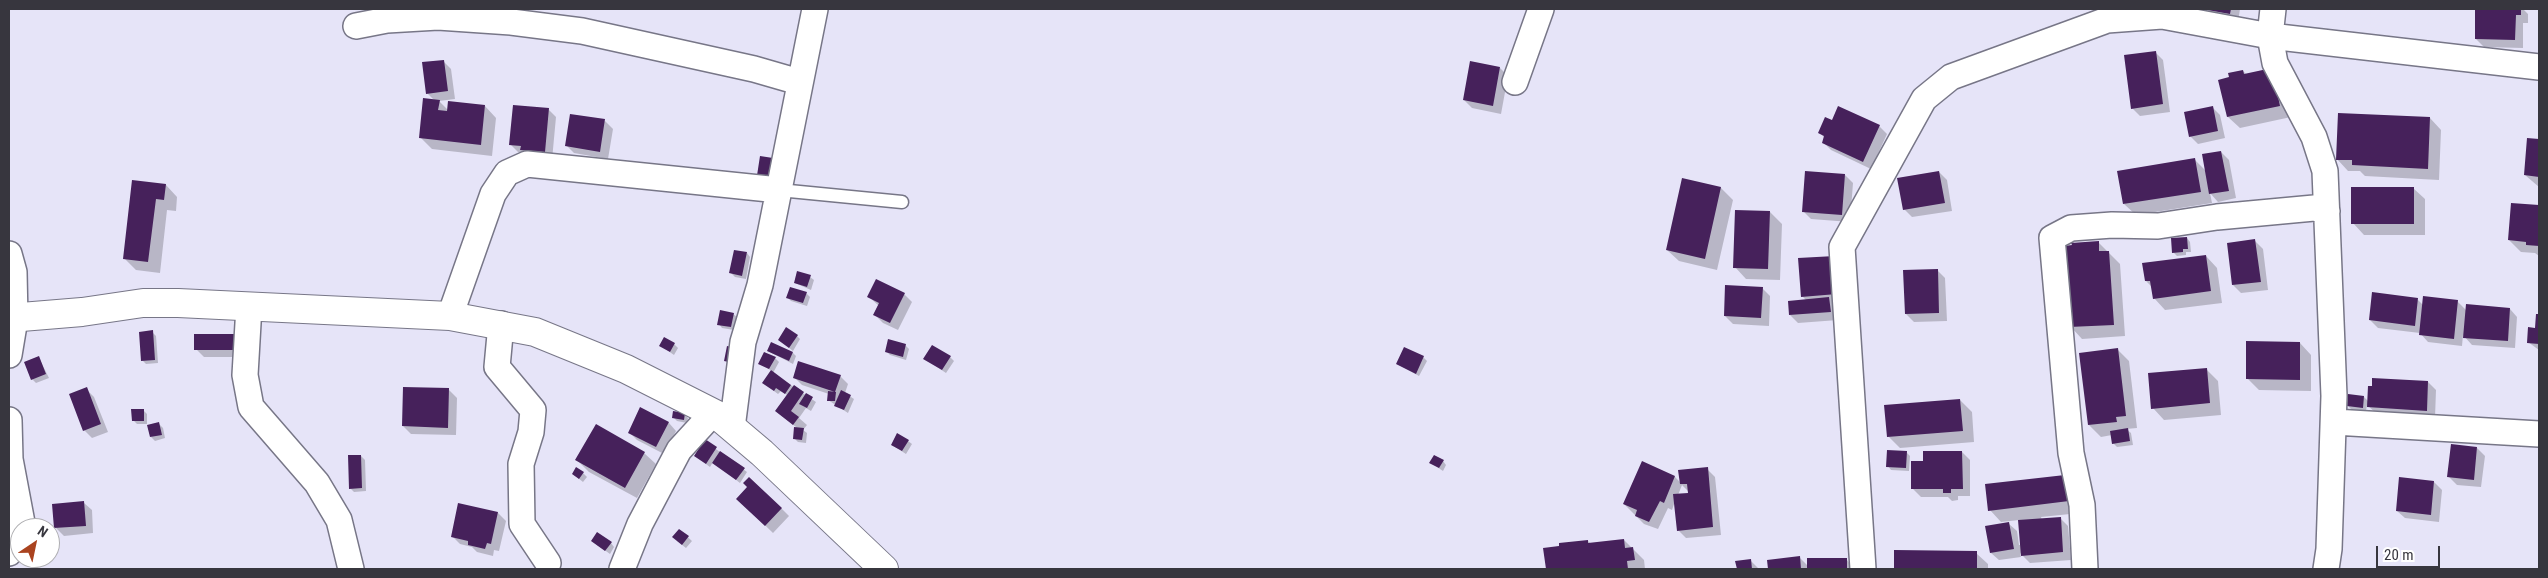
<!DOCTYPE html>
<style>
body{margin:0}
#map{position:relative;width:2548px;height:578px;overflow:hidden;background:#e6e4f8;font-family:"Roboto Condensed",sans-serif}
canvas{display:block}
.frame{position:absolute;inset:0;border:10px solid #37363e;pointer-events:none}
.north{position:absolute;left:10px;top:518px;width:50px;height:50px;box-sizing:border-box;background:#fff;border:1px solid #afafb2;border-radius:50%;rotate:34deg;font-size:14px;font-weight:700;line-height:20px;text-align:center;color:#37363e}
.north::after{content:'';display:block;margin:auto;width:18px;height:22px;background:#aa431f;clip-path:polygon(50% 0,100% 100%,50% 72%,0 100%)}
.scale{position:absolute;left:2376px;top:546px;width:64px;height:22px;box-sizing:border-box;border:2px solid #37363e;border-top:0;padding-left:6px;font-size:15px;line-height:18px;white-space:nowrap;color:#37363e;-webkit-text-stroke:4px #fff;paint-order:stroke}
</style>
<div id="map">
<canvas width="2548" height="578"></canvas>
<div class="frame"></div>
<div class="north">N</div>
<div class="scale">20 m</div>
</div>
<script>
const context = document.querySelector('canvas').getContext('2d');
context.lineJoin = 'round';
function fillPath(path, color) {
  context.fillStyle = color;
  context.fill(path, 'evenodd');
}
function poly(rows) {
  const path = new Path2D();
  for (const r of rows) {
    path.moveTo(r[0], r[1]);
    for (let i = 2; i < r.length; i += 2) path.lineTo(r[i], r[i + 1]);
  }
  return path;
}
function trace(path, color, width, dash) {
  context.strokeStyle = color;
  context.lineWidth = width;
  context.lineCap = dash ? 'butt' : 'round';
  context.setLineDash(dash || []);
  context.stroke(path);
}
fillPath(poly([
 [2177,9,2240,9,2238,22],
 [2476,9,2523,9,2528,14,2528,23,2523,23,2523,48,2484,47,2476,39],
 [2155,52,2163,60,2170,112,2140,116,2132,108],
 [443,61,451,69,455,99,439,101,448,110,485,106,496,118,492,156,432,149,420,137,435,101,427,93],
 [1500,68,1508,76,1501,114,1472,108,1464,100],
 [2271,70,2291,117,2240,128,2228,117,2230,78,2243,71,2247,75],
 [2212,107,2220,115,2225,138,2198,144,2190,136],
 [548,109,556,117,552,160,518,152,510,144],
 [2430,118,2441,130,2439,180,2365,176,2360,171,2348,171,2337,159],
 [605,121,613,129,608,159,574,153,566,145],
 [1832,122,1879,126,1887,134,1871,169,1831,150,1823,142,1825,138,1820,133],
 [2528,140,2539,141,2539,187,2525,175],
 [2221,152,2229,160,2236,198,2218,202,2210,193,2212,203,2136,215,2124,204,2195,160,2206,171],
 [1939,172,1947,180,1952,211,1912,217,1904,209],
 [1845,175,1853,183,1850,222,1811,219,1803,211],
 [1683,180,1721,188,1733,200,1717,270,1679,261,1667,250],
 [133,182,166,185,177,197,176,211,167,210,160,273,136,270,124,258],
 [2413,188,2425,199,2425,235,2364,235,2353,223],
 [2512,204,2539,207,2539,256,2535,253,2521,252,2509,240],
 [1737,211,1770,212,1782,224,1780,280,1746,279,1735,267],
 [2187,238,2190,242,2191,252,2186,252,2186,255,2177,256,2173,252],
 [2255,241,2263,249,2268,290,2241,293,2233,285],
 [2098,242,2120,264,2125,336,2082,339,2071,327,2073,247],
 [747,253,750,257,746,279,735,277,731,273],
 [2206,256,2217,268,2222,303,2165,310,2154,298,2152,287,2146,281],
 [1799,259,1845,302,1833,303,1837,307,1838,320,1798,323,1790,315,1806,300,1802,296],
 [1937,270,1945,278,1947,321,1914,322,1906,314],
 [810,277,814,280,811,290,795,283],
 [1762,288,1770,296,1769,326,1733,324,1725,316],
 [806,293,810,297,807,306,791,301,787,297],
 [904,294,912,302,898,330,883,323,875,315,879,306,869,297],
 [2418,300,2423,305,2457,301,2466,310,2510,309,2517,317,2515,348,2472,345,2463,335,2462,346,2428,342,2420,333,2378,328,2370,320],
 [733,314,737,317,734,330,722,328,719,324],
 [2537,316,2539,316,2539,350,2528,342,2536,329],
 [152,332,156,336,158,363,146,364,142,360],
 [241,335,250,357,204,357,196,349],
 [797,336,800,339,793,351,779,340],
 [2300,343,2311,355,2311,391,2259,390,2247,378],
 [674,344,678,348,674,355,661,346],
 [905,345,909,349,906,360,890,355,886,351],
 [2117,349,2129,361,2137,428,2126,429,2131,433,2133,445,2117,447,2113,443,2112,435,2101,437,2089,425,2080,354],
 [768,351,793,353,796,356,793,364],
 [950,357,954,361,946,373,925,359],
 [1423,357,1427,361,1419,376,1397,364],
 [39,358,49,378,36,383,32,379],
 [775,358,779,362,773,373,816,402,811,411,806,408,799,418,807,425,803,430,807,433,806,443,798,442,795,439,796,427,776,411,787,395,781,391,778,394,763,383,772,371,760,364],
 [2206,369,2218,381,2221,415,2164,420,2153,408],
 [840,376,848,384,845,393,854,399,848,413,828,400,829,394,802,385,794,377],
 [2428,382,2436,390,2435,418,2377,414,2367,405,2366,411,2352,410,2348,406,2364,397,2369,402],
 [86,389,94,397,108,432,92,438,84,430],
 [449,390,457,398,456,435,411,434,403,426],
 [1960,400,1972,412,1974,442,1900,448,1888,436],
 [143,410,147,414,147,424,137,424,133,420],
 [684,414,688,418,687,423,677,421,673,417],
 [669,423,676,431,664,454,637,440,629,432],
 [159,424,163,428,165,438,155,441,151,437],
 [705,441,747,472,740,483,713,462,710,467,695,456],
 [908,441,912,444,906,454,892,445],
 [2477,448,2485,456,2481,487,2457,485,2449,477],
 [1906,452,1910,456,1909,471,1891,470,1888,466],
 [1962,452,1970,460,1970,496,1958,496,1958,500,1952,501,1948,497,1921,497,1913,489,1924,462],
 [644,453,656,464,637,498,589,472,577,460],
 [361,456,365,460,366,491,354,492,350,488],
 [1443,461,1446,465,1443,471,1431,463],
 [1642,463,1675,477,1681,483,1707,469,1715,477,1721,535,1686,538,1678,530,1675,501,1672,510,1668,508,1658,529,1644,524,1624,504],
 [1682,485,1689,492,1689,494,1678,495],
 [583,473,587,477,583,482,573,474],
 [2065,476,2080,513,2041,517,2042,520,2060,518,2068,526,2071,560,2030,563,2020,553,2021,557,1999,560,1991,553,2009,524,2017,531,2019,545,2021,545,2019,520,2001,522,1990,510],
 [2400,479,2434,482,2442,490,2439,522,2405,518,2397,511],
 [738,499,781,508,789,516,773,533],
 [84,503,92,510,93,533,64,536,56,528],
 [498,513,506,521,499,551,494,550,493,556,477,552,472,547,460,544,452,536],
 [680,530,692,541,686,548,677,541],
 [1624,540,1644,560,1645,569,1547,569,1545,549,1588,541,1591,544],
 [611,543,614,547,610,554,596,544],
 [1976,553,1988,564,1988,569,1895,569],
 [1800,558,1808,566,1847,560,1854,569,1769,569,1768,561],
 [1750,560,1759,569,1738,569,1737,562]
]), '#0003');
fillPath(poly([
 [2202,9,2231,9,2230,14],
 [2475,9,2521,9,2521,15,2516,15,2515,40,2475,39],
 [2156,51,2163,104,2131,109,2124,55],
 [444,60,448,91,426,94,422,62],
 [1470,61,1500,67,1493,106,1463,100],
 [2272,68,2280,106,2227,117,2218,80,2229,77,2228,73,2243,70,2244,74],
 [423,98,440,100,438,110,447,111,448,101,485,105,481,145,419,138],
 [513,105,549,108,545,152,520,150,521,146,509,145],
 [1838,106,1880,125,1863,162,1822,143,1824,136,1818,133,1825,117,1832,120],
 [2213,106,2218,131,2189,137,2184,112],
 [2338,113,2430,117,2428,169,2352,165,2352,160,2336,160],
 [570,114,605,119,600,152,565,146],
 [2527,138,2539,139,2539,177,2524,175],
 [2221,151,2229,191,2209,194,2202,154],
 [760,156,773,158,769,184,756,182],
 [2195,158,2201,192,2123,204,2117,171],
 [1805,171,1845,174,1842,215,1802,212],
 [1939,171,1945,203,1903,210,1897,178],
 [1682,178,1721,187,1705,259,1666,250],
 [132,180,166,184,164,200,156,199,148,262,123,259],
 [2351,187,2414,187,2414,224,2351,224],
 [2511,203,2539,205,2539,246,2526,245,2526,242,2508,240],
 [1735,210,1770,211,1768,269,1733,268],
 [2187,237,2188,249,2183,249,2183,252,2172,253,2171,238],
 [2255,239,2261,282,2232,285,2227,243],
 [2099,241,2099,251,2109,251,2114,325,2069,327,2064,246,2072,245,2071,243],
 [734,250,747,252,742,276,729,273],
 [2206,255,2211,291,2153,299,2150,281,2145,281,2142,263],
 [1835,256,1837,294,1801,297,1798,258],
 [1938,269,1939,313,1905,314,1903,270],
 [797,271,811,275,807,287,794,283],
 [876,279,905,293,890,323,873,315,879,303,867,297],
 [1725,285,1763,287,1761,318,1724,316],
 [790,287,807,292,803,303,786,298],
 [2372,292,2418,298,2415,326,2369,320],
 [2423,296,2458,300,2454,339,2419,335],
 [1829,297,1831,312,1789,315,1788,301],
 [2466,304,2510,308,2508,341,2463,338],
 [720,310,734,313,731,327,717,325],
 [2536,314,2539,314,2539,344,2527,343,2528,327,2535,328],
 [786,327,798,335,789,348,778,340],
 [153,330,155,360,141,361,139,332],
 [194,334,242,334,242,350,194,350],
 [664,337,675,343,670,352,659,346],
 [888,339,906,344,903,357,885,352],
 [2246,341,2300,342,2300,380,2246,379],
 [771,342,793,352,789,361,767,351],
 [932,345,951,356,942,370,923,359],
 [727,346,736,348,733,363,724,361],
 [1404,347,1424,356,1416,374,1396,364],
 [2118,348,2126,416,2116,417,2117,422,2088,425,2079,353],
 [764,352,776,357,769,369,758,364],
 [39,356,46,374,31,380,24,362],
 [798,361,841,375,835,392,793,378],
 [2207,368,2210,403,2151,409,2148,373],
 [771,370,791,385,785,394,776,388,774,391,762,383],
 [2372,378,2428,381,2427,411,2367,407,2368,386,2372,386],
 [794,385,804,392,791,411,799,417,793,425,775,411],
 [87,387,101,424,83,431,69,394],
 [403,387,449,388,448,428,402,426],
 [841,390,851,395,844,410,834,406],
 [828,391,836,392,835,401,827,401],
 [806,393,813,397,807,408,799,404],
 [2348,394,2364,396,2363,408,2347,406],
 [1960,399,1963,431,1887,437,1884,405],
 [640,407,669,422,656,447,628,433],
 [131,409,144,409,144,421,132,421],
 [673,411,685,413,684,420,672,418],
 [159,422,162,435,150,437,147,425],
 [596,424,645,452,625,488,575,460],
 [794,427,804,428,802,440,793,439],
 [2128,428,2130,441,2112,444,2110,431],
 [897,433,909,440,902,451,891,445],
 [705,439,717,447,706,464,694,456],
 [2451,444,2477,447,2474,480,2447,477],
 [1887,450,1907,451,1906,468,1886,467],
 [720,451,745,468,736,480,712,463],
 [1923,451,1962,451,1963,489,1951,489,1951,493,1943,493,1943,489,1911,489,1911,461,1923,461],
 [348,455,361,455,362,488,349,489],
 [1434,455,1444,460,1439,468,1429,463],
 [1642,461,1675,476,1664,503,1660,501,1649,522,1635,516,1637,510,1623,504],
 [576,467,584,472,579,479,572,474],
 [1708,467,1713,527,1677,531,1673,494,1688,493,1687,484,1680,484,1678,470],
 [2065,475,2069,501,1988,511,1985,484],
 [749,477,782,508,765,526,736,499,747,487,743,483],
 [2399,477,2434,481,2431,515,2396,511],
 [84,501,86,526,54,528,52,504],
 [458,503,498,512,491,544,487,543,485,549,468,545,468,541,451,537],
 [2061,517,2063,552,2021,556,2018,520],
 [2009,522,2014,549,1990,553,1985,526],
 [679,529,689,536,682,545,672,537],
 [597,532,612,542,605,551,591,541],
 [1624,539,1625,548,1633,547,1635,560,1627,561,1628,569,1546,569,1543,548,1559,546,1559,543,1588,540,1588,543],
 [1894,550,1977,551,1977,569,1894,569],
 [1800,556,1801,569,1768,569,1767,560],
 [1807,558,1847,558,1847,569,1807,569],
 [1751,559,1752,569,1737,569,1735,561]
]), '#46215b');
const service = poly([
 [779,190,902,202]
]);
const minor = poly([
 [2273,9,2270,36,2275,63,2314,137,2325,171,2334,396,2329,549,2326,569],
 [356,26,387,20,438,17,511,22,582,31,754,69,799,82],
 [1515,82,1541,9],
 [9,254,14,272,15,319,9,355],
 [249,306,245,375,251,407,317,483,339,520,351,569],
 [450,316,493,194,507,173,527,164,779,190],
 [501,324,497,367,533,410,531,432,521,464,522,524,548,563],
 [9,420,10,459,23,528],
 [2334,422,2539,434],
 [732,428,743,342,760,285,815,9],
 [9,553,20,534],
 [622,569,640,524,679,450,713,413],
 [1863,569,1842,247,1924,99,1951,77,2107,20,2162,16,2270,36,2539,67],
 [2085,569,2082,505,2071,453,2052,238,2071,228,2112,225,2158,226,2217,217,2314,208,2327,211]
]);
const tertiary = poly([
 [9,318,82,312,143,303,178,303,450,316,535,332,626,369,717,415,762,453,884,569]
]);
trace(service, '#777687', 15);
trace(minor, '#777687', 28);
trace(tertiary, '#777687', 30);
trace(service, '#fff', 12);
trace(minor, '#fff', 25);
trace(tertiary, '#fff', 28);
</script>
